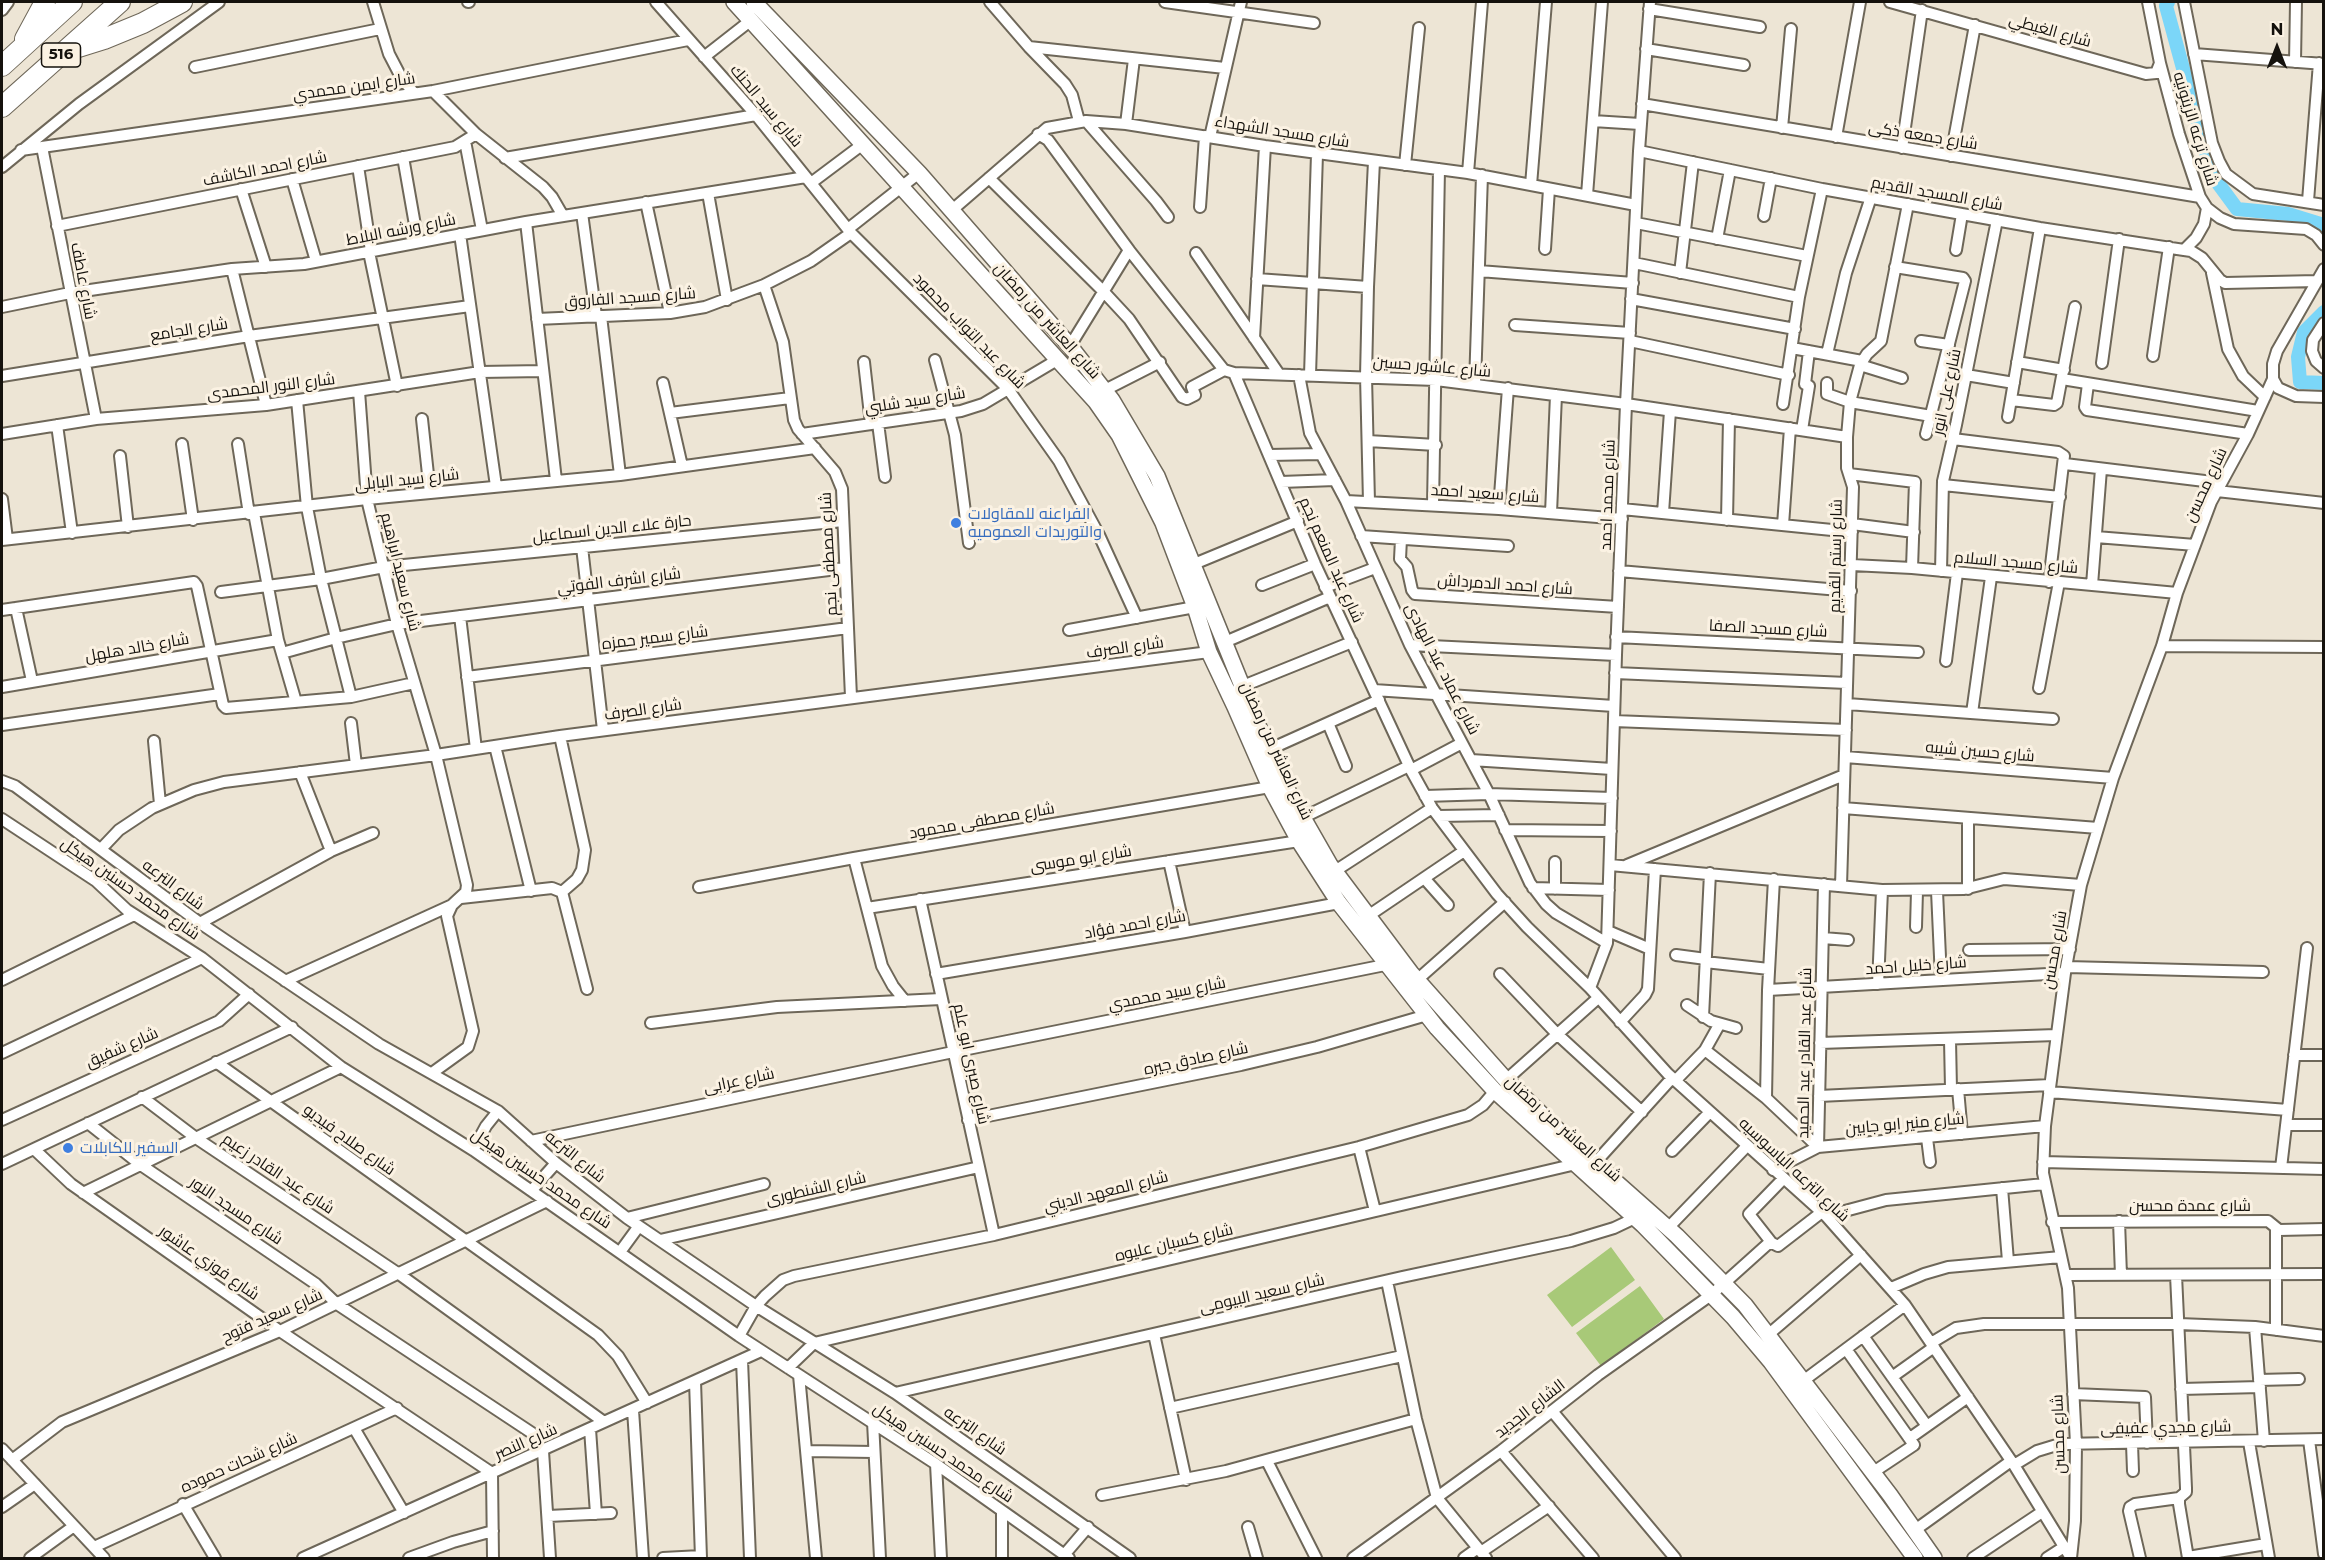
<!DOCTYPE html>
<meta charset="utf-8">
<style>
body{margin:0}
#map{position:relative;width:2325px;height:1560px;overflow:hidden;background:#ede5d5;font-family:Montserrat,sans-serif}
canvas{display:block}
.frame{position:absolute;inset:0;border:3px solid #15120d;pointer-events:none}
.north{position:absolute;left:2247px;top:18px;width:60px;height:60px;-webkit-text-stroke:4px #fbf2e3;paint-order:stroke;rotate:0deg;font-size:16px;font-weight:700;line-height:24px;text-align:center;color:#15120d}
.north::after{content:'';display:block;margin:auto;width:21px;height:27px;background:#15120d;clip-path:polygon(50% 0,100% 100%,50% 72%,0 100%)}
</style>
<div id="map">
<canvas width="2325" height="1560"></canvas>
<div class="frame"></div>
<div class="north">N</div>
</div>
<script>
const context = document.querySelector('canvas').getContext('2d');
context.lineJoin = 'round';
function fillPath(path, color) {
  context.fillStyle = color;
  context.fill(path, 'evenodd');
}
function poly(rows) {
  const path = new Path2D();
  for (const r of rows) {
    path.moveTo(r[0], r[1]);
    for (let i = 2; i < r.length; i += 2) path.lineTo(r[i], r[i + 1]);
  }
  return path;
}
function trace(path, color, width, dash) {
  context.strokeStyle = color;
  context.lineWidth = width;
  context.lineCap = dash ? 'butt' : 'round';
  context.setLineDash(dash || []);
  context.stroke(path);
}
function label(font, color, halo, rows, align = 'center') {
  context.font = font + ' Montserrat,Cairo,sans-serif';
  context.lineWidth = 6;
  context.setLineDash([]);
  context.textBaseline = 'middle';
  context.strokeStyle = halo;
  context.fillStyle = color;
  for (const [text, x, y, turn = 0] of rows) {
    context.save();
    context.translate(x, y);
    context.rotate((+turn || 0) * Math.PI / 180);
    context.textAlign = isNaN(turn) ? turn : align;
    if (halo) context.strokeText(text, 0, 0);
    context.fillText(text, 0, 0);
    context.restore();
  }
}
fillPath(poly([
 [1611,1247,1635,1280,1572,1327,1547,1295],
 [1640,1286,1664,1319,1601,1366,1576,1333]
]), '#a8c978');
trace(poly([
 [2168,2,2166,6,2212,175,2237,209,2288,214,2324,225],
 [2324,312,2304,332,2298,357,2300,382,2324,383]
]), '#7bd6f8', 14);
const minor = poly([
 [373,2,389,54,402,79,414,93],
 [468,2,469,2],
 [656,2,756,115,851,233,1008,389,1059,461,1099,535,1137,618],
 [990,2,1029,47,1065,84,1072,95,1079,121],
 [1165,2,1314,23],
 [1890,2,2146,74,2156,73,2160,63],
 [2148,2,2160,63,2179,134,2200,197,2207,208,2220,218,2234,224,2306,229,2316,235,2324,245],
 [2184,2,2212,143,2219,161,2226,174,2253,194,2324,205],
 [1649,9,1760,27],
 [2,10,8,2],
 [1029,47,1225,68],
 [1646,49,1744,65],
 [2194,54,2324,64],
 [704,57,750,21],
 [2295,62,2296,2],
 [195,67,380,29],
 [433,91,476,134,543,187,552,197,563,216],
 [1642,104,2200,197],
 [1086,121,1156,201,1168,217],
 [1593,121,1640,124],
 [1126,124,1134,59],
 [1782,128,1791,29],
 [1038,134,1048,140,1129,250,1224,370,1234,373,1436,380,1626,404,1847,437],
 [1210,137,1241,2],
 [1836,137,1860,2],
 [465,141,482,230],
 [42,147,96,419],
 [1902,148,1922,10],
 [21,150,433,91,688,40],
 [1639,151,1822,189,2040,228,2184,250,2196,238,2204,224,2207,208],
 [1951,156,1975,25],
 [403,157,418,242],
 [505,158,756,115],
 [1405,165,1419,28],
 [358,166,371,251],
 [2,167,79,104,219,2],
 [1468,173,1482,2],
 [989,178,1103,291,1129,319,1182,397,1187,399,1195,395,1192,387,1224,370],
 [292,179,316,261],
 [811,183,863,144],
 [1531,185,1546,2],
 [241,189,266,267],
 [708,193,727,300],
 [1587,195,1602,2],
 [2308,201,2319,63],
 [646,202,670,313],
 [1200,207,1205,136],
 [951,211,1047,128,1086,121,1126,124,1265,146,1468,173,1636,205],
 [582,213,596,316],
 [1764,216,1771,178],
 [526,222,556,480],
 [1636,223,1807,256],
 [57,226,455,147,476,134],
 [848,229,919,173],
 [460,234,496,486],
 [1717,239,1730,170],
 [1545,249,1549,189],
 [1956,250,1962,214],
 [2184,250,2191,251,2202,258,2220,280,2225,283,2317,281],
 [369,252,397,386],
 [1196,253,1279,374],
 [1634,263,1799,297],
 [1895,267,1963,278,1965,281,1926,434],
 [232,269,266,405],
 [2324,269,2277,351,2273,364,2273,379,2278,388,2296,396,2324,397],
 [1479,271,1633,283],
 [1680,273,1693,162],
 [2212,273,2228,349,2243,376,2265,397],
 [1257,279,1368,287],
 [764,285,783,342,794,420,798,429,835,472,842,489,851,697],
 [1631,299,1795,329],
 [2,307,70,293,232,269,304,264,526,222,806,177],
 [601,316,620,475],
 [537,319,670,313,705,307,764,285,811,261,851,233],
 [2324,323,2313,340,2312,351,2316,361,2324,368],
 [1515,325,1630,333],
 [1254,338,1265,146],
 [1630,341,1789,375],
 [1921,341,1949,345],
 [1070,346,1129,250],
 [1792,348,1862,361],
 [1827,354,1846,273,1871,197],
 [2153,356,2169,247],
 [935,360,955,435,969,543],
 [864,362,871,424],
 [2017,362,2064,370],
 [2102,363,2119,239],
 [1860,365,1902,378],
 [1234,373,1315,564,1411,770,1432,808,1497,894,1527,927,1590,988,1668,1074,1826,1216,1905,1305,2014,1465,2071,1558],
 [1299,375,1310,433,1346,501,1410,645,1489,794,1530,883,1546,904,1556,913,1607,943],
 [1310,375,1317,154],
 [1966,375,2014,383],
 [2,376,249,336,470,306],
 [2062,379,2258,411],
 [663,383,682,466],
 [1827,383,1827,394,1850,402,1931,416],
 [1475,384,1482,175],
 [2088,384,2085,407,2087,410,2248,434],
 [1105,390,1160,362],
 [359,391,367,499,397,624,436,755,467,885,466,892,452,905,447,916,473,1031,468,1047,432,1073],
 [297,400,307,507,321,579,351,697],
 [2011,400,2054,405,2057,403,2075,307],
 [1783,404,1799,297,1822,189],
 [670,413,790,398],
 [2008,417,2040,228],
 [422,419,430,493],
 [878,423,885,477],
 [57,425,72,533],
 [1802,430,1809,386,1805,384,1809,351],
 [2,434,96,419,266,405,480,372,543,371],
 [802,434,961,411,983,404,1057,360],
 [1953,439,2058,452,2064,456,2049,582],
 [1368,441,1436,445],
 [182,444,193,520],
 [238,444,249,514],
 [1269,455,1321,454],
 [120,456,128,527],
 [2065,464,2221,483],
 [1849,474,1915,482,1912,568],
 [1281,482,1335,480],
 [1943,485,2060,497],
 [2217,491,2324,503],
 [2,499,7,539],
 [1346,501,1499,509,1622,519],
 [1369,502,1366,376,1368,287,1374,161],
 [1433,505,1439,169],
 [1499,509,1508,388],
 [1622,509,1852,532],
 [254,513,278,640,296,702],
 [1551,513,1556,395],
 [1663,513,1670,411],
 [1727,520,1729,419],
 [1852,524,1914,532],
 [1783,525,1790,428],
 [1361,536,1508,546],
 [2096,537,2195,545],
 [1401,539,1400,559,1407,567,1412,590,1415,594,1618,607],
 [2,540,367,499,620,475,815,448],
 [582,547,603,730],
 [1194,564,1298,521],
 [1852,565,1912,568,2177,593],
 [1619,571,1851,591],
 [1941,571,1943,481,1956,425,1997,220],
 [1262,585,1315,564],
 [2092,585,2101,469],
 [1325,587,1375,568],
 [221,592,321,579,384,567,843,521],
 [16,608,32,681],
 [2,610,194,582,197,586,223,705,226,708,351,697,414,683],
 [460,616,476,749],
 [1069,630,1195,607],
 [1616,637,1918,652],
 [1225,642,1330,597],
 [1410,645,1616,655],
 [2162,646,2324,647],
 [282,653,336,638,397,624,845,568],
 [1946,661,1957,573],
 [1615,673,1847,683],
 [467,677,848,628],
 [2,687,278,640],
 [1238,688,1352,642],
 [2039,688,2059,582],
 [1374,690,1614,706],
 [1847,704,2053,719],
 [1972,713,1991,577],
 [1614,721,1846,730],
 [351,723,356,765],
 [1328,723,1346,766],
 [2,725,220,694],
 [560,736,585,850,582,870,577,879,562,892],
 [154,741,160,804],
 [495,746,531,891],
 [1268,750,1379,700],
 [1845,757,2113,778],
 [1471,760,1612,769],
 [1411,770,1462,743],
 [300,772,331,851],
 [2,781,15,786,200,923,379,1044,498,1111,556,1163,627,1218,756,1306,895,1393,1130,1558],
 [1425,796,1489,794,1612,798],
 [1843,808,2098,828],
 [1438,816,1499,815],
 [1302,818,1409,766],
 [1968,818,1968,889],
 [2,819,96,881,127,910,202,958,341,1067,473,1150,739,1336,936,1464,1069,1558],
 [1505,830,1611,831],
 [101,849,119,830,152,808,194,790,224,782,436,755,560,736,1209,652],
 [854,858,882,966,893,986,905,1001],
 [1169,861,1185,932],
 [1555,862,1555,889],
 [1610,865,1882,890,1964,889,2004,879,2081,885],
 [1627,865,1844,775],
 [1335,871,1432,808],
 [1424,878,1448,905],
 [1841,886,1853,487,1847,468,1847,437,1850,402,1860,365,1867,354,1881,341,1908,204],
 [699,887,854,858,1270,787],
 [1533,888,1609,890],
 [1937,891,1941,979],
 [461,898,552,888,562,892,587,989],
 [920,899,994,1235],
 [867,908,1299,841],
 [1368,916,1464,851],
 [200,923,331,851,373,833],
 [1916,927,1917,891],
 [1608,931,1650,949],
 [1823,938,1848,940],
 [1969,950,2070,949],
 [1676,955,1706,959],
 [1705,962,1769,969],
 [2067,967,2263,972],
 [936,974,1185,932,1339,903],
 [1500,974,1557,1034,1642,1112],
 [2,980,134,915],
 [1417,980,1505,902],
 [285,981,452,905],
 [1878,984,1882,890],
 [1590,988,1607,943,1616,655,1626,404,1639,151,1650,2],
 [1768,990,2065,973],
 [1687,1005,1711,1021,1736,1028],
 [1703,1017,1710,873],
 [1620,1022,1645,995,1648,989,1655,869],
 [651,1023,777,1007,941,999],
 [1950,1040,1951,1089],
 [1820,1043,2056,1035],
 [1705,1050,1766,1098,1818,1147,1824,884],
 [2,1053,202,958],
 [2294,1055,2324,1055],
 [216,1062,598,1335,618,1356,647,1403],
 [1506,1080,1598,998],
 [1675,1081,1705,1050,1719,1025],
 [1958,1089,1962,1134],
 [2049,1092,2288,1110],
 [1819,1096,2050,1085],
 [142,1097,196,1138,399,1274,604,1422],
 [1766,1098,1768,990,1774,879],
 [2,1120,219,1021,249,994],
 [968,1120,1241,1065,1317,1047,1427,1015],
 [88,1123,141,1165,316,1284,337,1304,532,1433,543,1451,550,1558],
 [2286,1125,2324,1125],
 [1927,1138,1930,1162],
 [531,1141,953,1052,1385,965],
 [1359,1147,1375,1211],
 [34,1149,71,1184,280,1331,492,1473,493,1558],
 [473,1150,486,1126,498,1111],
 [1672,1151,1709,1113],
 [2043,1162,2324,1169],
 [1595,1163,1672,1078],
 [2,1164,292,1027],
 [2281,1168,2307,948],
 [1773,1170,1818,1147,2045,1126],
 [2002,1188,2008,1261],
 [532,1190,556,1163],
 [83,1193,341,1067],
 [1826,1216,1886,1200,2044,1184],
 [627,1218,764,1184],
 [2119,1221,2121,1275],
 [2052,1222,2268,1221,2279,1230,2324,1229],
 [1668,1228,1747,1146],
 [2276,1229,2276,1330],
 [660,1240,979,1167],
 [1771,1242,1749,1214,1783,1179],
 [620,1252,639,1226],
 [2066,1275,2324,1274],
 [2176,1275,2186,1488,2186,1492,2179,1498,2179,1504,2188,1558],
 [1387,1281,1416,1419,1437,1498,1486,1558],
 [1891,1288,1924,1274,1948,1267,2061,1257],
 [2255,1327,2264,1441],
 [1154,1334,1186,1480],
 [1769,1334,1861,1255],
 [739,1336,756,1306,765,1296,783,1280,794,1276,994,1235,1359,1147,1468,1115,1483,1105,1495,1091],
 [1863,1336,1927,1426],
 [1931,1343,1956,1328,1984,1324,2179,1324,2255,1327,2324,1336],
 [1846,1349,1914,1445,1872,1473],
 [742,1360,750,1558],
 [788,1368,814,1343,1576,1164],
 [799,1375,816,1558],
 [1892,1377,1934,1347],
 [2259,1380,2299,1379],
 [695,1381,701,1558],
 [1803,1381,1905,1305],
 [2181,1389,2260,1387],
 [895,1393,1402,1277,1571,1241,1614,1228,1635,1218],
 [2073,1394,2145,1397,2147,1443],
 [1170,1408,1402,1356],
 [633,1410,643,1558],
 [1552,1411,1675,1558],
 [873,1422,880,1558],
 [354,1428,404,1513],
 [590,1429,596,1514],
 [1910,1438,1968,1397],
 [2309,1440,2324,1554],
 [2249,1442,2269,1558],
 [2132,1444,2133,1471],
 [2,1449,104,1558],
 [807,1451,874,1452],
 [1501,1451,1593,1558],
 [12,1460,62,1422,280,1331,547,1201],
 [1267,1461,1316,1558],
 [936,1464,941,1558],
 [2014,1465,2037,1451,2060,1444,2324,1439],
 [1102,1495,1226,1471,1416,1419],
 [183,1504,215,1558],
 [2,1507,35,1484],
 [548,1516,611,1513],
 [1248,1527,1257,1558],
 [1915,1530,2011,1461],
 [94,1547,397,1408],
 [1481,1552,1549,1506],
 [2188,1557,2266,1544],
 [30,1558,74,1526],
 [303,1558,761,1351],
 [409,1558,453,1542,493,1531],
 [663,1558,701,1556],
 [1002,1558,1002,1511],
 [1064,1558,1064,1555,1088,1527],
 [1353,1558,1501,1451,1598,1375,1711,1295,1770,1242,1778,1246,1822,1212],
 [1464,1558,1478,1548],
 [1973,1558,2042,1512],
 [2047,1558,2064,1547],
 [2071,1558,2075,1521,2076,1444,2068,1288,2043,1173,2045,1126,2065,973,2081,885,2113,778,2162,646,2177,593,2211,502,2248,434,2273,379],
 [2140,1558,2129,1511,2130,1507,2135,1504,2179,1498]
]);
const secondary = poly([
 [734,2,1096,402,1119,435,1163,523,1195,607,1209,652,1235,707,1270,787,1299,841,1339,903,1437,1028,1495,1091,1643,1225,1733,1317,1771,1362,1915,1558],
 [754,2,919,173,1070,346,1112,400,1157,476,1268,750,1290,795,1330,865,1411,973,1506,1080,1564,1136,1677,1236,1745,1305,1890,1495,1934,1558]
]);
const motorway = poly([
 [25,39,45,2],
 [72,49,104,39,143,23,182,2],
 [2,66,72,2],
 [2,107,120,2]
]);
trace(minor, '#6e6759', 14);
trace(secondary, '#6e6759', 18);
trace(motorway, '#6e6759', 22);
trace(minor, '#fff', 10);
trace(secondary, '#fff', 15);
trace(motorway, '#fff', 20);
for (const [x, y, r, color] of [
 [956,523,6,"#3f7fe0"],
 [68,1148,6,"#3f7fe0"]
]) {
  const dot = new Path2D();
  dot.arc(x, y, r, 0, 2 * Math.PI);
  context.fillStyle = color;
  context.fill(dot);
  trace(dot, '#fbf2e3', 2);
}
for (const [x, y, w] of [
 [61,55,39]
]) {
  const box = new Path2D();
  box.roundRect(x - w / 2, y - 12, w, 24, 4.5);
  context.fillStyle = '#fbf2e3';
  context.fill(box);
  trace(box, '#15120d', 1.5);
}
label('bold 15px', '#15120d', null, [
 ["516",61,55]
]);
label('16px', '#15120d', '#fbf2e3', [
 ["شارع الغيطي",2050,31,16],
 ["شارع ايمن محمدي",354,87,-8],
 ["شارع سيد الحنك",766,106,50],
 ["شارع ترعه الزيتونيه",2195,129,73],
 ["شارع مسجد الشهداء",1282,132,9],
 ["شارع جمعه ذكى",1923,136,9],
 ["شارع احمد الكاشف",265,169,-11],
 ["شارع المسجد القديم",1937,194,10],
 ["شارع ورشه البلاط",401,230,-11],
 ["شارع عاطف",83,281,79],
 ["شارع مسجد الفاروق",630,298,-4],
 ["شارع العاشر من رمضان",1047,321,48],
 ["شارع الجامع",189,330,-9],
 ["شارع عبد التواب محمود",969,331,46],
 ["شارع عاشور حسين",1432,367,5],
 ["شارع النور المحمدى",271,387,-7],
 ["شارع على انور",1947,392,-78],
 ["شارع سيد شلبي",915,401,-9],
 ["شارع سيد البابلى",407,480,-6],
 ["شارع محسن",2206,485,-65],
 ["شارع سعيد احمد",1485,494,4],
 ["شارع محمد احمد",1608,495,-88],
 ["حارة علاء الدين اسماعيل",612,529,-6],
 ["شارع مصطفى نجم",829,554,-93],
 ["شارع رستم القديم",1836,556,-89],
 ["شارع عبد المنعم نجم",1331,560,66],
 ["شارع مسجد السلام",2016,563,5],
 ["شارع سعيد ابراهيم",400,572,76],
 ["شارع اشرف الفوتي",619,581,-7],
 ["شارع احمد الدمرداش",1505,585,4],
 ["شارع مسجد الصفا",1768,629,3],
 ["شارع سمير حمزه",655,638,-7],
 ["شارع خالد هلهل",137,648,-10],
 ["شارع الصرف",1125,648,-8],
 ["شارع عماد عبد الهادى",1442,669,63],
 ["شارع الصرف",643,710,-8],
 ["شارع العاشر من رمضان",1276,751,65],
 ["شارع حسين شيبه",1980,752,5],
 ["شارع مصطفى محمود",982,821,-10],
 ["شارع ابو موسى",1081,859,-9],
 ["شارع الترعه",173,885,37],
 ["شارع محمد حسنين هيكل",130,889,35],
 ["شارع احمد فؤاد",1135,925,-10],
 ["شارع محسن",2055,950,-80],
 ["شارع خليل احمد",1916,966,-4],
 ["شارع سيد محمدي",1167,994,-11],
 ["شارع شفيق",122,1048,-24],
 ["شارع عبد القادر عبد الحميد",1805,1053,-89],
 ["شارع صادق جيره",1196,1059,-12],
 ["شارع صبرى ابو علم",971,1064,78],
 ["شارع عرابى",739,1081,-12],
 ["شارع منير ابو جابين",1905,1124,-5],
 ["شارع العاشر من رمضان",1563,1129,42],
 ["شارع صلاح فيديو",349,1140,36],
 ["شارع الترعه",575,1157,39],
 ["شارع الترعه الباسوسيه",1794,1170,43],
 ["شارع عبد القادر زعيم",278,1174,34],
 ["شارع محمد حسنين هيكل",541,1179,34],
 ["شارع الشنطورى",816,1189,-13],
 ["شارع المعهد الديني",1106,1192,-14],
 ["شارع عمدة محسن",2190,1206],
 ["شارع مسجد النور",236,1211,34],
 ["شارع كسبان عليوه",1174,1243,-13],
 ["شارع فوزي عاشور",209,1263,35],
 ["شارع سعيد البيومى",1262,1294,-13],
 ["شارع سعيد فتوح",272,1316,-24],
 ["الشارع الجديد",1530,1409,-38],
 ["شارع مجدي عفيفى",2166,1428,-1],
 ["شارع الترعه",975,1431,35],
 ["شارع محسن",2059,1434,-92],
 ["شارع النصر",526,1442,-24],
 ["شارع محمد حسنين هيكل",943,1453,34],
 ["شارع شحات حموده",239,1463,-24]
]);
label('16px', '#366cbe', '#fbf2e3', [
 ["الفراعنه للمقاولات",968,514],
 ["والتوريدات العموميه",968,532],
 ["السفير للكابلات",80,1148]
], 'left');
</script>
